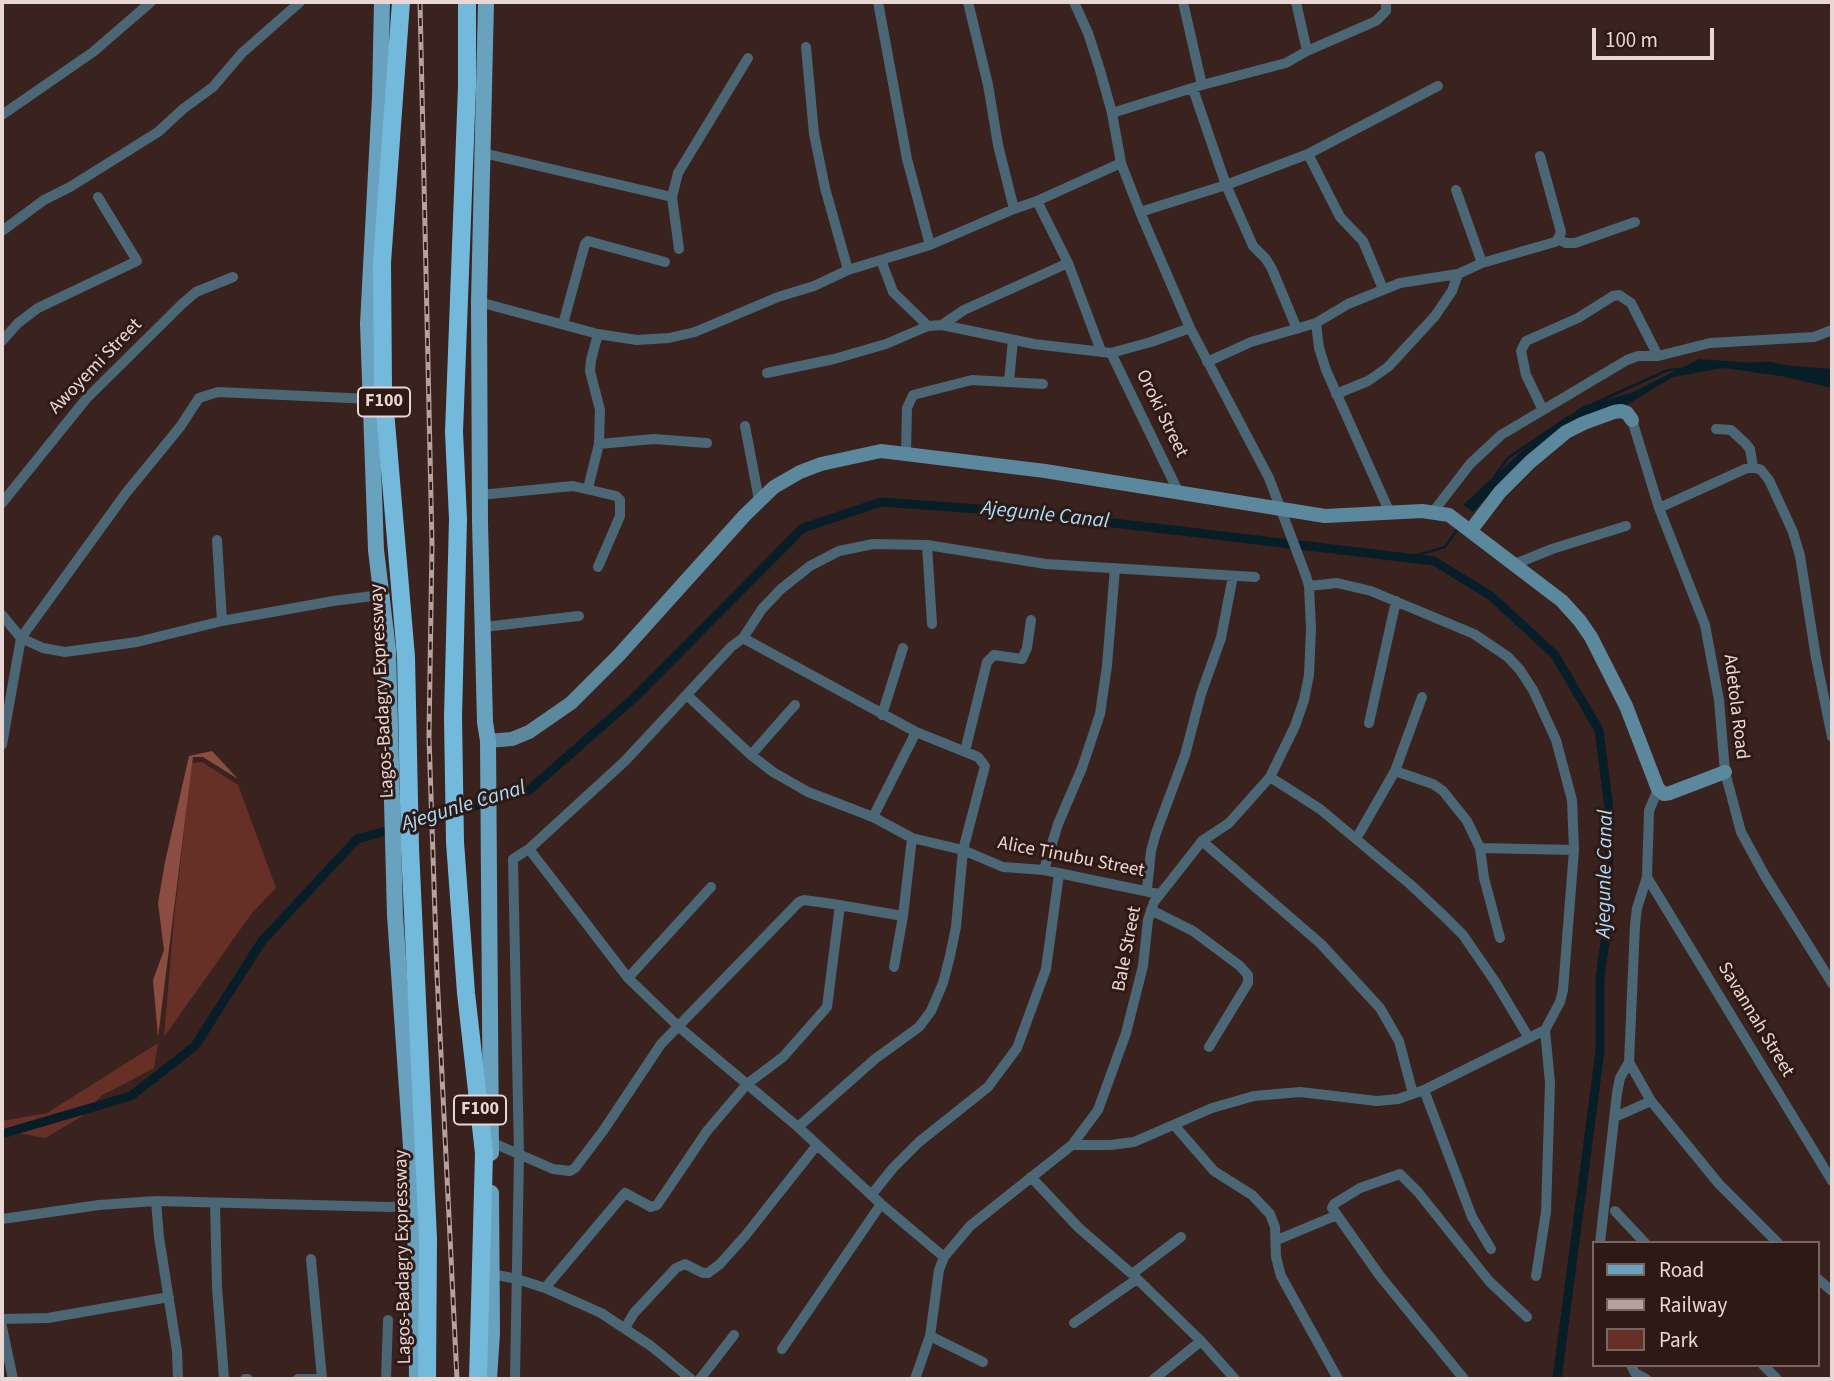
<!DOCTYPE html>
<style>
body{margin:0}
#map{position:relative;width:1834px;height:1381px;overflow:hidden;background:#3a221e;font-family:"Source Sans 3",sans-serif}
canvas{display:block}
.frame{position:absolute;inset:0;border:4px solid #e8d7d4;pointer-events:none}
.legend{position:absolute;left:1592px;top:1241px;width:228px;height:126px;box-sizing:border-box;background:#2f1915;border:2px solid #796561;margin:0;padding:9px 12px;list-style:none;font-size:21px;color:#e8d7d4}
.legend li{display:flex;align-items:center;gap:14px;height:35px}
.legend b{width:35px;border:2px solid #796561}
.scale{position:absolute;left:1592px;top:28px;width:122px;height:32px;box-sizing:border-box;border:4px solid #e8d7d4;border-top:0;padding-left:9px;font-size:21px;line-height:24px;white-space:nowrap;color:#e8d7d4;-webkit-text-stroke:5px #2f1915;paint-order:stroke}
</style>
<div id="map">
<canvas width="1834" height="1381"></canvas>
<div class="frame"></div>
<ul class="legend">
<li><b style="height:9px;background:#68a2be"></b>Road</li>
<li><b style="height:9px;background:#b5a29e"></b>Railway</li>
<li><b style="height:19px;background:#663027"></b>Park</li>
</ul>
<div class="scale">100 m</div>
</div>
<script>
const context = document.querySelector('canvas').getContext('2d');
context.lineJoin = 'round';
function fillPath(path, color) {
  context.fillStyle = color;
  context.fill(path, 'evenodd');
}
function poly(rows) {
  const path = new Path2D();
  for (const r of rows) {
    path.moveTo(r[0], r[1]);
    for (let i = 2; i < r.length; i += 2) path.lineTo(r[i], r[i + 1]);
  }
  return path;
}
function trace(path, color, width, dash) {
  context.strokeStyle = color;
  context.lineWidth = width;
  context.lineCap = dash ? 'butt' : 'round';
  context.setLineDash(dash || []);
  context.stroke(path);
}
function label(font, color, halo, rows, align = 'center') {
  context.font = font + ' "Source Sans 3",sans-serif';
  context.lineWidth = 6;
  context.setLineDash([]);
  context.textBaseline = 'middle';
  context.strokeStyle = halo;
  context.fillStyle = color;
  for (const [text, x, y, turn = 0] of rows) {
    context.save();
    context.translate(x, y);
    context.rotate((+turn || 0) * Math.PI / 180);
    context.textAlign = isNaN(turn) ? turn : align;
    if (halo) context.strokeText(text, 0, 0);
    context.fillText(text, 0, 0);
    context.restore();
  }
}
fillPath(poly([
 [202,762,238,785,276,888,252,913,164,1037,174,918,192,763],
 [158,1043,154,1068,101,1096,81,1117,45,1138,2,1130,2,1121,47,1113]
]), '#663027');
fillPath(poly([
 [212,751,238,779,203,757,193,757,158,1037,153,980,164,950,158,903,165,862,189,756]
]), '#8b4c41');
fillPath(poly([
 [1699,359,1832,369,1832,388,1781,376,1723,368,1673,377,1628,404,1578,418,1529,453,1473,512,1463,505,1523,450,1583,406,1631,393]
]), '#071e28');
trace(poly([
 [1746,364,1769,363,1795,368],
 [1593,404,1668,370,1680,369],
 [1495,476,1508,458,1568,417],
 [1407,558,1445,547,1459,527]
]), '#071e28', 2.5);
trace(poly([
 [407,825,528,791,634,698,803,528,881,502,1021,512,1434,561,1491,596,1555,655,1599,730,1610,817,1607,927,1600,978,1600,1051,1557,1379],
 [2,1134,131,1096,195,1046,262,941,357,839,394,829]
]), '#071e28', 9);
trace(poly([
 [878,2,907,159,930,245],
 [968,2,988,85,998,145,1014,209],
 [1183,2,1202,85],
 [1296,2,1307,51],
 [806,47,814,134,825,188,848,270],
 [1193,89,1226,185,1253,246,1266,259,1272,269,1297,329],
 [1112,113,1202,85,1286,63,1307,51,1376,21,1386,11,1386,2],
 [2,115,93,52,151,2],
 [483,153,672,197],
 [1308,154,1340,217,1363,241,1383,289],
 [1456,190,1482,263],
 [1037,201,1068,263,1101,351],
 [1140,212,1226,185,1308,154,1438,86],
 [2,231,44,200,70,187,158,132,183,109,213,87,242,53,300,2],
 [1558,239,1566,243,1575,243,1635,222],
 [679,249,672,197,678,173,748,58],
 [881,260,893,292,928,326],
 [479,302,598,334,637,340,669,338,695,332,778,297,814,286,848,270,930,245,1014,209,1037,201,1121,163],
 [1316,323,1319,348,1326,370,1390,513],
 [563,324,585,244,588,241,665,262],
 [942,325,1034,344,1111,353,1151,342,1190,328],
 [2,341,18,323,38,308,137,261,98,197],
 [1111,353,1178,491],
 [1207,362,1251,342,1316,323,1348,304,1400,283,1458,274,1482,263,1555,242,1558,239,1561,232,1540,156],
 [767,373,834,359,886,344,928,326,942,325,964,310,1068,263],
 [1009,381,1013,340],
 [1336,394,1368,381,1388,367,1435,316,1452,291,1458,274],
 [1543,410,1526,375,1521,351,1526,341,1578,318,1613,296,1619,295,1631,303,1658,356],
 [1632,420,1659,508,1705,625,1719,700,1725,772,1741,832,1765,876,1832,983],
 [745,426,759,500],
 [1716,429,1731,430,1745,443,1750,449,1753,467],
 [599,444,654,439,707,443],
 [906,453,907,408,913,395,972,380,1043,384],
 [588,488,599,444,600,410,590,371,591,360,598,334],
 [480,495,573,486,616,496,620,500,620,516,598,567],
 [2,503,86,399,182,304,196,292,233,277],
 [1659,508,1745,469,1753,467,1761,470,1769,480,1793,532,1800,556,1816,658,1832,737],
 [1433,512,1470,464,1501,435,1627,360,1638,356,1658,356,1710,343,1814,337,1832,330],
 [217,540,222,621],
 [927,545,932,624],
 [1515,564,1552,549,1626,526],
 [2,615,21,638,43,648,65,652,137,642,222,621,333,601,381,595],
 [484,627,579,616],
 [743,638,916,732,978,757,985,766,963,850,956,927,950,956,943,983,931,1011,919,1027,875,1059,798,1127],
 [688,696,751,755,773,772,808,792,873,817,912,838,963,850,1003,867,1044,870,1159,894],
 [882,715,903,648],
 [1369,723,1396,601],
 [2,745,21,638,126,493,180,427,199,398,218,392,370,399],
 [965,751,987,662,994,655,1022,659,1027,648,1031,620],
 [751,755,795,705],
 [1395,771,1433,784,1443,791,1467,821,1480,848,1484,878,1500,938],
 [1270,777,1320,809,1411,885,1445,917,1463,935,1496,983,1529,1038],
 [873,817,916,732],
 [1356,839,1395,771,1422,697],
 [1202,841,1321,944,1380,1008,1399,1041,1413,1094],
 [1480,848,1574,850],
 [529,849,628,978,679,1027,798,1127,881,1204,944,1257],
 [1044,870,1058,824,1082,768,1100,714,1107,666,1115,568],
 [1647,877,1832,1181],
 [1147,889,1151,851,1156,833,1185,755,1201,694,1221,638,1233,576],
 [1151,910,1193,931,1240,966,1248,975,1248,983,1209,1047],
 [894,967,903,916,912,838],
 [628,978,711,887],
 [1629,1062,1651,1101,1719,1184,1778,1243],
 [1424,1090,1472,1217,1491,1249],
 [1615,1117,1651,1101],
 [1175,1126,1214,1171,1252,1195,1270,1214,1275,1227,1276,1257,1281,1276,1338,1379],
 [491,1142,553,1169,570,1171,575,1168,603,1131,661,1044,799,902,804,900,833,904,903,916],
 [1072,1145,1110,1145,1134,1142,1212,1108,1254,1096,1300,1092,1377,1101,1398,1099,1424,1090,1545,1030,1560,1002,1563,990,1574,850,1572,800,1556,740,1533,690,1520,670,1508,657,1474,634,1371,591,1337,583,1309,586],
 [1031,1177,1079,1228,1132,1274,1201,1341,1235,1379],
 [872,1194,893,1168,919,1142,988,1087,1017,1048,1046,969,1059,874],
 [156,1201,159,1237,177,1351,178,1379],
 [215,1203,217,1287,224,1379],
 [1615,1211,1645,1243],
 [2,1219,99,1205,156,1201,390,1207,415,1205],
 [1277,1240,1337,1215],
 [1600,1243,1617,1093,1620,1078,1629,1062,1635,925,1637,908,1647,877,1649,811,1658,789],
 [311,1259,322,1379],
 [492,1274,517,1279,545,1288,601,1313,651,1346,691,1379],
 [1132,1274,1181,1237],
 [1536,1276,1546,1212,1550,1083,1545,1030],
 [1818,1279,1832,1291],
 [545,1288,625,1193,651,1207,657,1205,707,1131,747,1084,783,1057,827,1007,840,905],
 [2,1319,48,1318,169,1297],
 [1074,1323,1137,1279],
 [2,1327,13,1379],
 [625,1328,634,1313,676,1268,685,1264,703,1273,708,1273,720,1264,745,1236,817,1145],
 [930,1336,983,1362],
 [782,1349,881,1204],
 [1631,1365,1635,1373,1646,1379],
 [1763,1365,1777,1379],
 [245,1379,248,1379],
 [298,1379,322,1379],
 [386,1379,388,1320],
 [515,1379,519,1154,513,859,529,849,625,761,731,647,743,638,762,609,781,589,810,566,839,551,873,544,927,545,1046,564,1255,577],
 [700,1379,734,1335],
 [915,1379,930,1336,939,1270,944,1257,970,1226,1072,1145,1098,1110,1126,1033,1143,966,1148,920,1154,902,1202,841,1229,823,1270,777,1295,726,1304,700,1309,675,1311,629,1309,586,1306,576,1269,478,1190,328,1140,212,1121,163,1112,113,1100,70,1088,33,1074,2],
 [1154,1379,1201,1341],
 [1464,1379,1380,1276,1332,1208,1334,1204,1360,1188,1400,1174,1418,1192,1489,1281,1527,1317]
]), '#4b6674', 10);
trace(poly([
 [1471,530,1500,492,1530,462,1566,432,1584,423,1614,412,1621,411,1627,413,1632,420],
 [488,741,512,739,529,732,571,703,619,655,745,515,774,487,800,472,821,464,881,451,1045,471,1325,516,1422,511,1449,515,1562,601,1580,621,1591,637,1626,706,1658,789,1664,794,1670,793,1725,772]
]), '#5c889e', 14);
trace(poly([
 [382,2,380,97,368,324,376,550,388,650,395,915,415,1205,417,1379],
 [486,2,479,302,480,522,485,722,488,741,491,1153],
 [489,1379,492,1333,491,1193]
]), '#68a2be', 16);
trace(poly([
 [401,2,382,262,383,387,406,657,410,848,428,1239,427,1379],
 [467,2,467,86,454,432,458,519,453,717,455,842,466,993,484,1153,478,1379]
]), '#73b9dc', 18);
const rail = poly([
 [420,2,432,544,429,737,437,974,457,1379]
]);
trace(rail, '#b5a29e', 5);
trace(rail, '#2f1915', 2.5, [8]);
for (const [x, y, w] of [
 [384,402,52],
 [480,1110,52]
]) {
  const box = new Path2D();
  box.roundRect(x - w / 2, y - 14.5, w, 29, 5);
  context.fillStyle = '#2f1915';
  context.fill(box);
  trace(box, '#e8d7d4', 2);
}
label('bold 18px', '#e8d7d4', null, [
 ["F100",384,402],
 ["F100",480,1110]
]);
label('19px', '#e8d7d4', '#2f1915', [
 ["Awoyemi Street",96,367,-46],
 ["Oroki Street",1161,414,64],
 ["Lagos-Badagry Expressway",383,691,-93],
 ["Adetola Road",1735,707,83],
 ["Alice Tinubu Street",1071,858,11],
 ["Bale Street",1128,949,-79],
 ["Savannah Street",1755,1020,59],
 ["Lagos-Badagry Expressway",404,1257,-91]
]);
label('italic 21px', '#a7dffc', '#2f1915', [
 ["Ajegunle Canal",1045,516,6],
 ["Ajegunle Canal",464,807,-17],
 ["Ajegunle Canal",1606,874,-89]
]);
</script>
